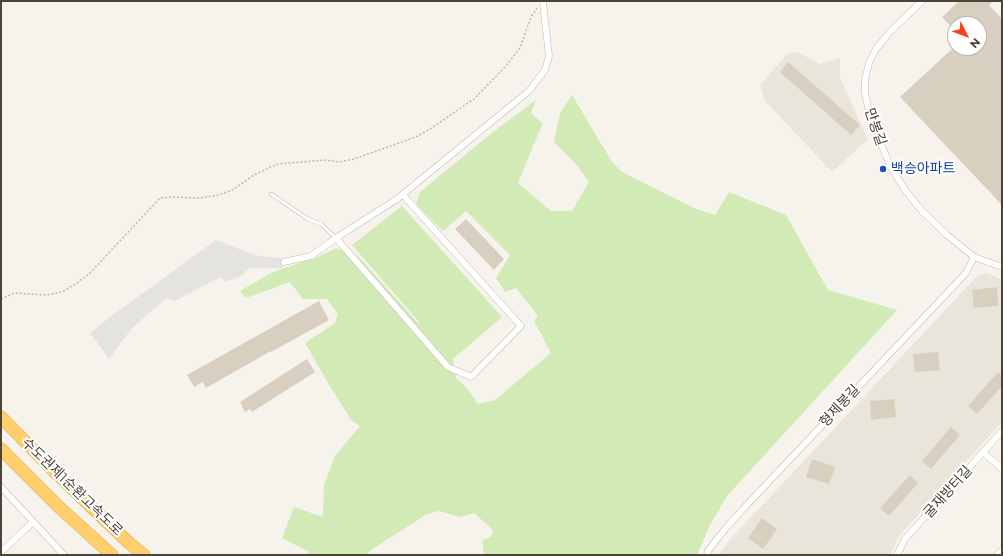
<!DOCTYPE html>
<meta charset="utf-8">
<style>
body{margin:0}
#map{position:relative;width:1003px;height:556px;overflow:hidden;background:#f6f3ec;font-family:Montserrat,sans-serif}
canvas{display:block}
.frame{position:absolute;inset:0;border:2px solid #4b4439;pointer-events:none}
.north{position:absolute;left:947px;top:16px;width:40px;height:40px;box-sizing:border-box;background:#fff;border:1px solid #b7b4b0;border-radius:50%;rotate:132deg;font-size:11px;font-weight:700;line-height:16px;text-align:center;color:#4b4439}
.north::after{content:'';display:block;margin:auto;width:14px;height:18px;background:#fc3f1d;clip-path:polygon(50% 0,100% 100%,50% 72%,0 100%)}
</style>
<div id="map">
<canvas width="1003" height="556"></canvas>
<div class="frame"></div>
<div class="north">N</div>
</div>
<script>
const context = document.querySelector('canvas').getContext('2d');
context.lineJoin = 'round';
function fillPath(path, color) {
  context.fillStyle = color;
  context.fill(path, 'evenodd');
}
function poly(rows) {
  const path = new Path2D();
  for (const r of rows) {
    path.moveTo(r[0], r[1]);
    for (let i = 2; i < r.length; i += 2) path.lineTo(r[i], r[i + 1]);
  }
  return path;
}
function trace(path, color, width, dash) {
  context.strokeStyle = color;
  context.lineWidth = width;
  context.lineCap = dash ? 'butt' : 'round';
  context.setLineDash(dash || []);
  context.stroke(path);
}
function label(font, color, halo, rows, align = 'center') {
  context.font = font + ' Montserrat,"Noto Sans KR",sans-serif';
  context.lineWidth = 4;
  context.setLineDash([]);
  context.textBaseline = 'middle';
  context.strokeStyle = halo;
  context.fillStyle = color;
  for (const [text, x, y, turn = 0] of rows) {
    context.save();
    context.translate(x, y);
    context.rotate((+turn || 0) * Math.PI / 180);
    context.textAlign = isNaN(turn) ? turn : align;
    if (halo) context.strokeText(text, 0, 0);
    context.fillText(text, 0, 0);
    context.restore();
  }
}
fillPath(poly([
 [797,52,820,64,840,58,840,78,868,139,832,172,765,101,760,85,788,53],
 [987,273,1002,280,1002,422,899,536,890,555,719,555,730,539,756,512,977,276]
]), '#eae5da');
fillPath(poly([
 [572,95,612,162,622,172,694,208,715,215,729,192,786,215,828,290,897,310,727,496,710,525,697,555,484,555,482,540,491,537,493,530,474,513,460,517,439,511,427,514,371,550,367,555,308,555,309,552,282,538,294,507,323,517,324,485,335,456,360,426,352,421,331,388,305,343,335,323,338,314,327,299,303,299,290,282,246,298,240,291,273,272,320,256,336,248,357,255,417,322,420,323,352,245,402,206,502,317,453,359,456,378,466,387,478,404,495,400,551,353,534,321,538,316,516,288,505,292,496,278,510,255,466,211,443,231,416,204,420,192,493,132,536,100,531,113,543,124,536,139,518,183,551,211,572,211,589,182,576,164,554,142,560,113]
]), '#d2eab5');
fillPath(poly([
 [216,240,257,256,281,258,283,268,250,268,241,276,226,282,220,277,175,301,167,298,132,328,109,359,90,333,114,314]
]), '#e5e3e0');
fillPath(poly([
 [959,1,994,1,989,5,1002,19,1002,205,900,97,953,48,979,48,979,24,955,24,955,31,942,17],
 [788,62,860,125,851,135,780,72],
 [466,219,504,259,494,270,455,229],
 [997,287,998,306,974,308,972,290],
 [319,301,329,320,271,352,271,351,206,388,203,382,194,387,187,375],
 [938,352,940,370,915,372,913,354],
 [307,359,315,372,252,412,250,409,245,412,240,402],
 [998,372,1002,376,1002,386,977,414,968,406],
 [894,399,896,417,871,420,870,401],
 [951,427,960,435,931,469,922,461],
 [812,459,835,467,829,484,806,477],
 [910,475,918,483,889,516,880,508],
 [762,518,777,529,763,549,748,538]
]), '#d8cfc1');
const lane = poly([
 [271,194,308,219,321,224,336,238]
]);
const street = poly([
 [922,1,889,33,876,49,869,63,865,80,865,93,869,111,880,141,890,166,905,190,922,211,947,235,974,257,1002,267],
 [336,238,448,367,471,377,521,326,403,195],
 [284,262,311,256,336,238,397,199,529,91,545,70,549,56,544,12,543,1],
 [983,452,1002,469],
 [1,487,64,555],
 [1,552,33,522],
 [707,555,708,551,725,529,743,509,966,273,974,257],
 [897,555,905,539,1002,431],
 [997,555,1002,550]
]);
const highway = poly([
 [1,417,53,470,129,543,144,555],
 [1,449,59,507,112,555]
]);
trace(lane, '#c2bbae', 4);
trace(street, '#c2bbae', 7);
trace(highway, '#e0a43c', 13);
trace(poly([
 [1,299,14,293,47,295,62,292,77,283,90,273,160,198,171,197,200,198,219,195,234,189,254,175,277,164,326,160,339,162,354,159,416,137,430,129,474,99,505,67,520,48,531,17,537,8]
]), '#c4b79f', 1.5, [2, 2]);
trace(lane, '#fff', 3);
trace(street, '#fff', 6);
trace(highway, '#ffcf6e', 12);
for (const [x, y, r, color] of [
 [883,169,4,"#1a4fb4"]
]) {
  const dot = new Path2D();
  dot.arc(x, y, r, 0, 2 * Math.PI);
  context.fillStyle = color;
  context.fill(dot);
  trace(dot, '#fff', 1.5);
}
label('14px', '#4b4439', '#fff', [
 ["만봉길",875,127,71],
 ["형제봉길",840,406,-47],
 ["수도권제1순환고속도로",72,487,44],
 ["굴재방터길",948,492,-48]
]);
label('14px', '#164399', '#fff', [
 ["백승아파트",891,169]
], 'left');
</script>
